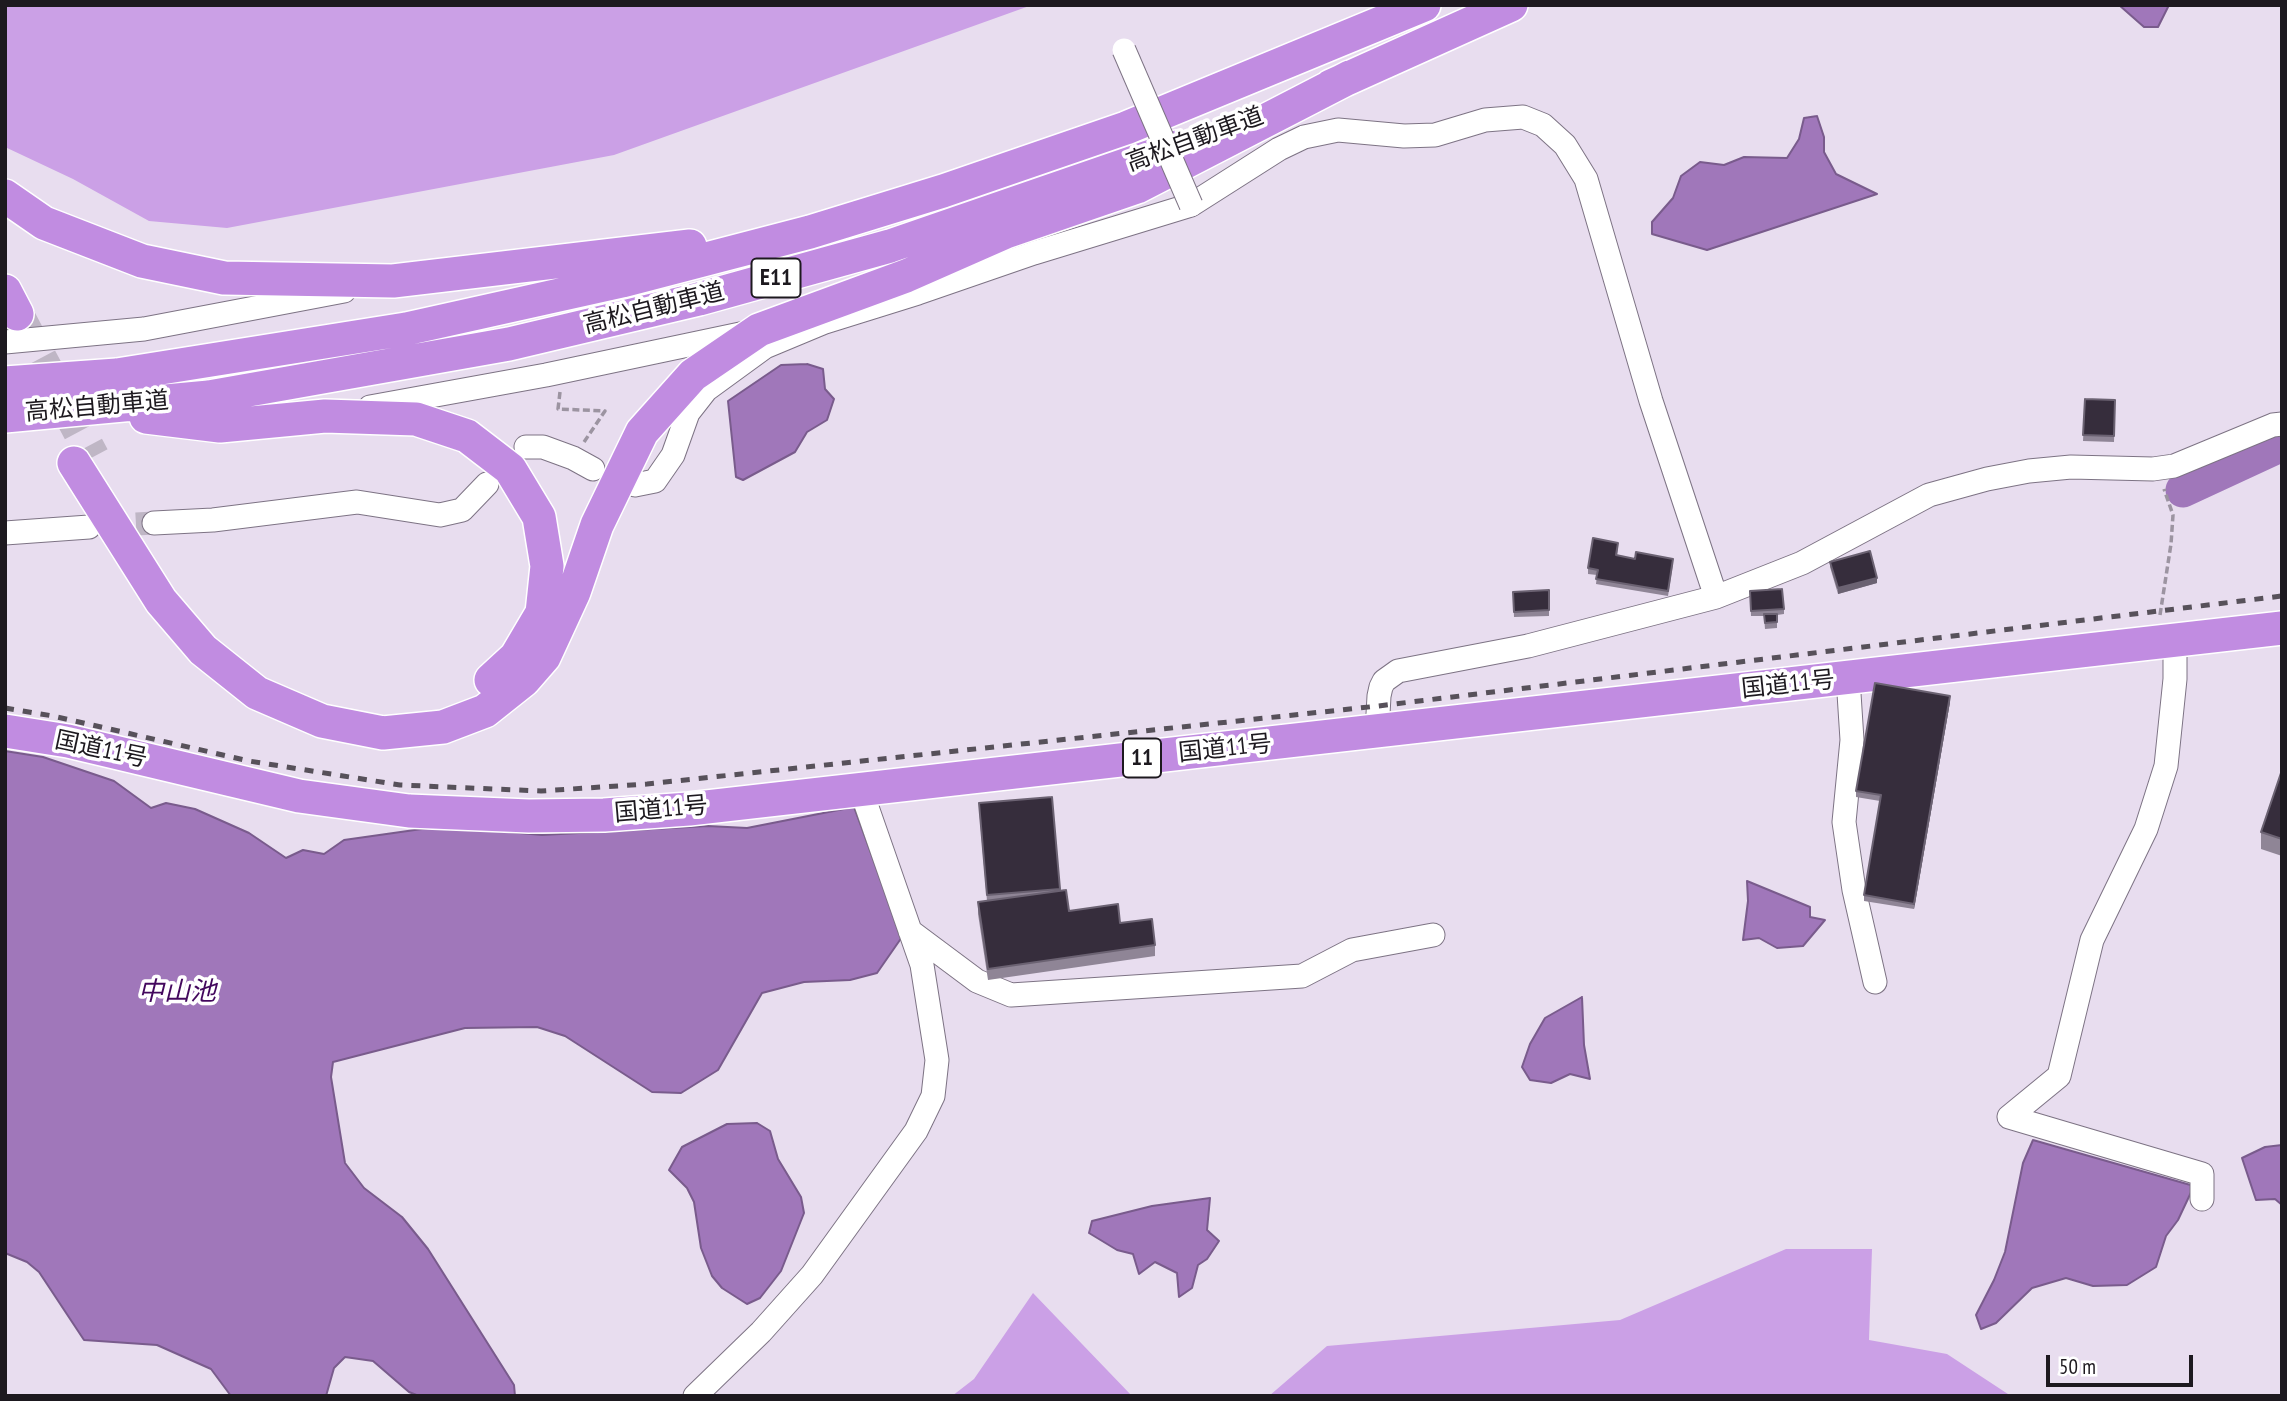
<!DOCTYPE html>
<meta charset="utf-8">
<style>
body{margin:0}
#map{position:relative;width:2287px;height:1401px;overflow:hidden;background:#e8ddef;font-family:"PT Sans Narrow",sans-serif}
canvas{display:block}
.frame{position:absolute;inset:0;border:7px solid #1d191f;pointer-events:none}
.scale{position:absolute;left:2046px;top:1355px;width:147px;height:32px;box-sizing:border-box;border:4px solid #1d191f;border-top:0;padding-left:9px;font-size:21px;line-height:24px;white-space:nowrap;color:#1d191f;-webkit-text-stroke:5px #fff;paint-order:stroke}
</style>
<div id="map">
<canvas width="2287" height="1401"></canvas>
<div class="frame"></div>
<div class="scale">50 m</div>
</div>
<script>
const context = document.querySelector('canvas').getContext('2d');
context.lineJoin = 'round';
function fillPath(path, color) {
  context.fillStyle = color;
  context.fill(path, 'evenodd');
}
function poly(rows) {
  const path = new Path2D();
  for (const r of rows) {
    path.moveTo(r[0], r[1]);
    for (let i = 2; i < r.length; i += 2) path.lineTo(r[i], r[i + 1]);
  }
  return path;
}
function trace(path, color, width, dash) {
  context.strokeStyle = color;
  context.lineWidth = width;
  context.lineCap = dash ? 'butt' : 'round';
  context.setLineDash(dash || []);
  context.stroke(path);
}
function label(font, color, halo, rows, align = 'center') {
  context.font = font + ' "PT Sans Narrow","Noto Sans JP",sans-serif';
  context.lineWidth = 7;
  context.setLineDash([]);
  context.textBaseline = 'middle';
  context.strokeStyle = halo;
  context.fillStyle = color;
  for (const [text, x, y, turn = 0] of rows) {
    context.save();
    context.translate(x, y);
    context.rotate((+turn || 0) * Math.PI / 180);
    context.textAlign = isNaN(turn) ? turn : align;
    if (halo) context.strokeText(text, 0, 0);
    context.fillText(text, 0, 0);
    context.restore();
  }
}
fillPath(poly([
 [5,5,1032,5,614,155,227,228,149,221,73,179,5,147],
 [1786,1249,1872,1249,1869,1340,1947,1354,2011,1396,1269,1396,1327,1346,1620,1320],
 [1033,1293,1132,1396,952,1396,974,1379]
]), '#cba0e6');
const water = poly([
 [2119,5,2169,5,2158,27,2144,27,2119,5],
 [1817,116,1824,137,1824,152,1836,174,1877,194,1707,250,1652,234,1652,222,1673,198,1681,176,1700,162,1724,165,1744,157,1787,158,1799,139,1804,118,1817,116],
 [807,364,823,369,825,389,834,399,827,420,807,432,795,452,743,480,736,477,728,401,781,365,807,364],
 [5,751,43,757,114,781,151,808,166,803,195,809,249,833,286,858,303,850,324,854,344,840,443,826,542,835,708,826,747,828,854,807,902,937,877,973,850,980,804,982,762,993,718,1070,681,1093,652,1092,565,1036,537,1027,465,1028,333,1062,331,1077,345,1163,364,1188,402,1217,428,1249,514,1385,515,1396,419,1396,409,1392,373,1361,345,1357,334,1368,326,1396,231,1396,211,1369,157,1345,84,1340,39,1272,27,1262,5,1253,5,751],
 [1747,881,1810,907,1810,917,1825,920,1803,946,1777,948,1759,938,1743,940,1748,901,1747,881],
 [1582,997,1584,1045,1590,1079,1570,1074,1551,1083,1530,1080,1522,1067,1530,1044,1545,1018,1582,997],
 [757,1123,770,1131,778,1159,801,1197,804,1213,781,1271,760,1298,747,1304,722,1288,712,1276,701,1248,694,1202,687,1188,669,1170,682,1147,727,1124,757,1123],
 [2033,1140,2194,1186,2178,1220,2166,1236,2156,1267,2127,1285,2093,1286,2066,1278,2032,1288,1996,1323,1981,1329,1976,1315,1994,1280,2005,1252,2023,1163,2033,1140],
 [2282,1145,2282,1205,2275,1199,2256,1200,2242,1158,2265,1147,2282,1145],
 [1210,1198,1207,1230,1219,1241,1207,1259,1198,1265,1192,1288,1179,1297,1177,1273,1155,1262,1139,1274,1133,1254,1117,1250,1089,1233,1092,1221,1152,1206,1210,1198]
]);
fillPath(water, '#a077ba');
trace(water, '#795b8c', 2);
trace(poly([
 [2183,490,2282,444]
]), '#a077ba', 35);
trace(poly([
 [102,526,154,523]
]), '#bfb6c5', 23, [23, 11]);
trace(poly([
 [17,314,93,457]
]), '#bfb6c5', 33, [33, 17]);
const minor = poly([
 [5,342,144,329,344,291],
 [370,407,546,375,745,333],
 [526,447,543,447,573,458,593,469],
 [635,485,655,481,673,455,688,413,706,390,765,347,825,322,918,293,1034,253,1191,205,1279,149,1304,137,1338,130,1404,136,1435,135,1485,120,1523,117,1543,125,1565,145,1586,179,1651,401,1716,597],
 [154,523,213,520,357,502,440,515,462,510,487,484],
 [5,533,89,527],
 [2175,641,2175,679,2166,766,2146,829,2092,940,2059,1076,2009,1117,2202,1174,2202,1199],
 [1848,678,1852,740,1844,822,1854,890,1875,982],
 [1377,732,1379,696,1381,687,1384,681,1398,671,1528,646,1716,597,1802,563,1929,495,1987,479,2029,471,2071,467,2153,469,2174,466,2273,425,2282,424],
 [910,931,977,981,1011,995,1302,976,1352,950,1433,935],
 [695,1396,761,1332,812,1275,916,1131,933,1096,937,1060,922,965,861,790]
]);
const highway = poly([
 [1331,86,1511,5],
 [5,196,44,223,142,261,224,278,393,281,690,246],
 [5,291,17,314],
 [5,383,117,375,406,329,622,281,810,232,943,191,1126,128,1424,5],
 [5,416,209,397,509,344,699,299,890,246,1177,147],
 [146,417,220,426,325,416,416,419,467,436,510,469,539,517,547,566,542,613,516,657,491,680],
 [74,463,161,601,203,650,257,693,322,721,383,733,443,727,485,711,524,680,544,657,574,592,597,525,642,432,693,375,759,330,906,276,1006,232,1137,187,1350,77],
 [5,731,68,741,299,796,409,811,529,816,604,815,689,809,2282,628]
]);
trace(minor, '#7d7384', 25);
trace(highway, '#fff', 36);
trace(poly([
 [560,392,558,409,605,411,584,442],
 [2160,615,2171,544,2173,515,2164,489]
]), '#9c94a1', 3.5, [7, 3.5]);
trace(minor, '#fff', 23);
trace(highway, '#c18ce1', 33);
trace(poly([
 [5,708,53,716,249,761,400,785,541,791,647,784,1378,706,2282,596]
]), '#57515a', 5, [9, 9]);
const minorBridge = poly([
 [1124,50,1191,205]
]);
trace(minorBridge, '#7d7384', 25, []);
trace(minorBridge, '#fff', 23);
fillPath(poly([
 [2085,399,2115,400,2114,442,2083,441],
 [1618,548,1617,556,1673,564,1668,596,1596,584,1597,575,1588,574,1588,568],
 [1830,562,1877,583,1838,594,1830,567],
 [1750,591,1784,609,1784,614,1777,615,1777,628,1765,629,1764,616,1751,616],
 [1513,592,1549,610,1549,616,1514,617],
 [1950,702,1914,909,1864,901,1864,895,1880,801,1856,797,1856,791],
 [2282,770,2282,856,2261,849,2261,832],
 [1052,797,1060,891,1069,911,1120,923,1155,945,1155,956,988,980,978,914,978,902,987,901,979,809]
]), '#8f8596');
fillPath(poly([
 [1877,578,1877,583,1838,594,1838,588],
 [1950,696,1950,702,1914,909,1914,904]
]), '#6b6272');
const building = poly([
 [2085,399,2115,400,2114,436,2083,435,2085,399],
 [1593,538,1618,543,1616,555,1635,559,1636,552,1673,559,1668,591,1596,579,1598,570,1588,568,1593,538],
 [1870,551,1877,578,1838,588,1830,562,1870,551],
 [1782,589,1784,609,1751,611,1750,591,1782,589],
 [1549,590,1549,610,1514,612,1513,592,1549,590],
 [1764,614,1777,614,1777,622,1765,623,1764,614],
 [1875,683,1950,696,1914,904,1864,895,1881,795,1856,791,1875,683],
 [2282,770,2282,839,2261,832,2282,770],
 [1052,797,1060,889,987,895,979,803,1052,797],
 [1066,890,1069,911,1118,904,1120,923,1152,919,1155,945,988,969,978,902,1066,890]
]);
fillPath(building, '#362d3c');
trace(building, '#6b6272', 2);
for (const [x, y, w] of [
 [776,278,49],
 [1142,758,38]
]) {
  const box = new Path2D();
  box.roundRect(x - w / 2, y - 19.5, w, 39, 5);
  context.fillStyle = '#fff';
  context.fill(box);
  trace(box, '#1d191f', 2);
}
label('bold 23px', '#1d191f', null, [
 ["E11",776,278],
 ["11",1142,758]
]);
label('24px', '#1d191f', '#fff', [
 ["高松自動車道",1195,140,-20],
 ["高松自動車道",654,309,-14],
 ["高松自動車道",97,407,-5],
 ["国道11号",1788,685,-6],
 ["国道11号",1225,749,-6],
 ["国道11号",101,750,12],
 ["国道11号",661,810,-5]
]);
label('italic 26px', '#43085d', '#fff', [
 ["中山池",177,993]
]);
</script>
